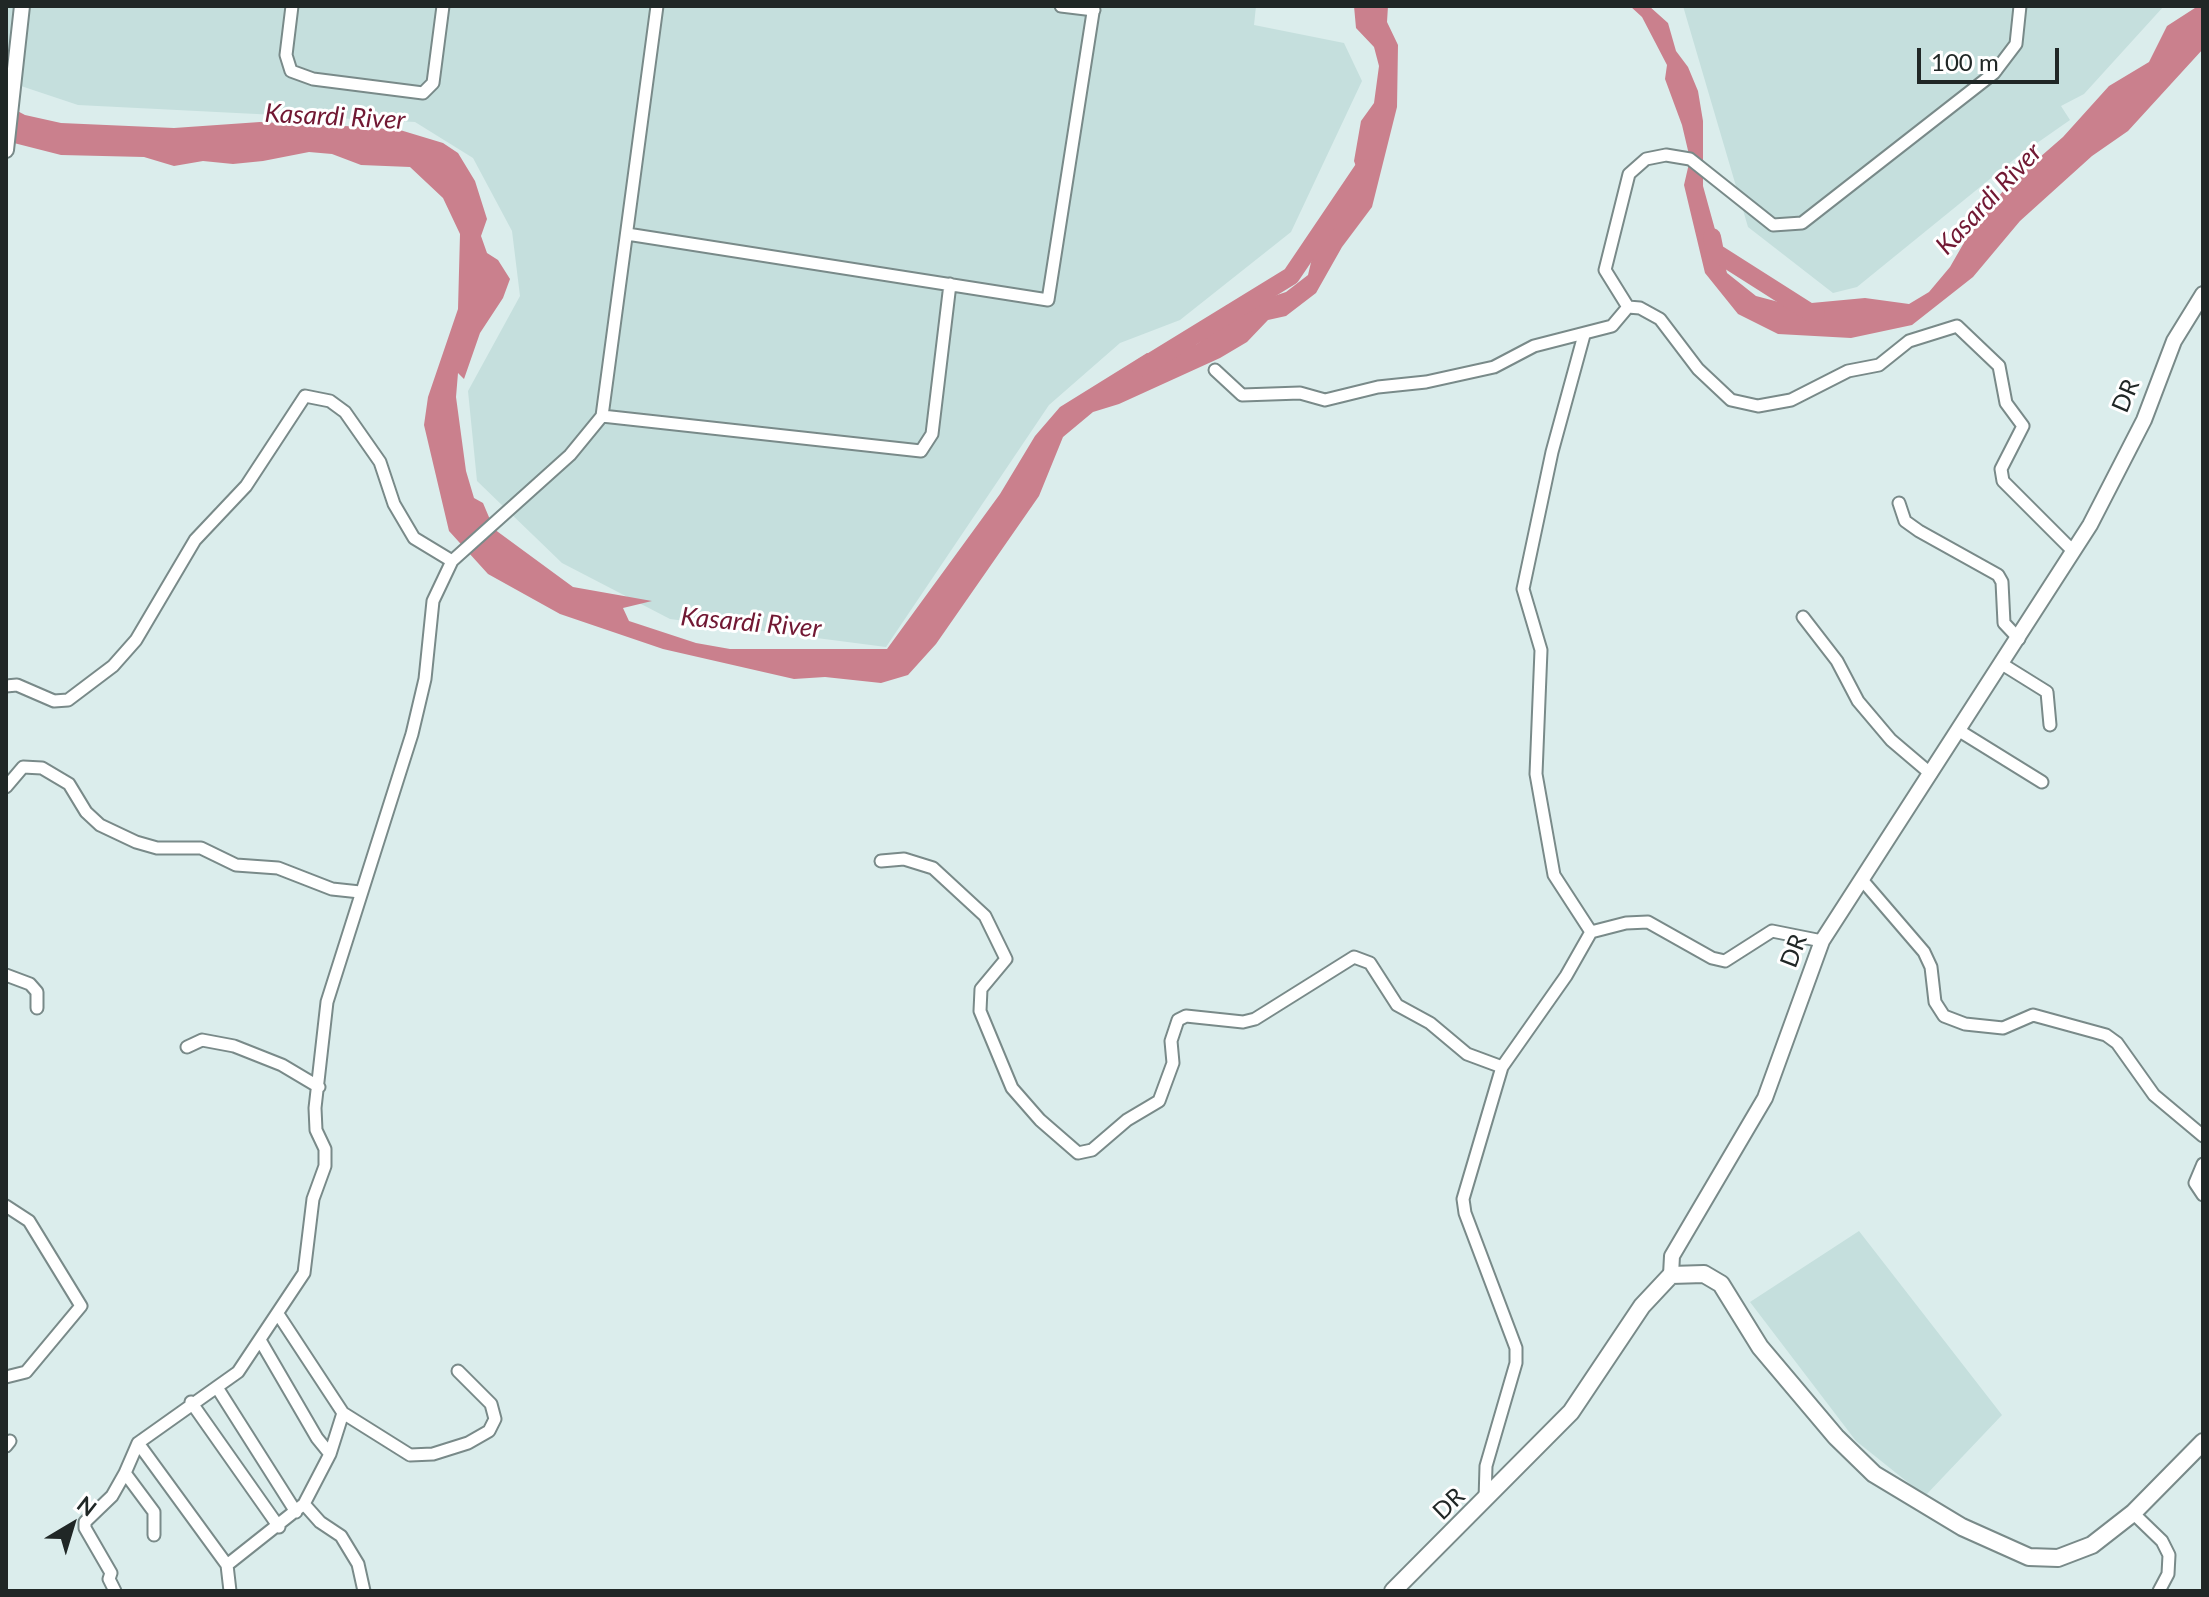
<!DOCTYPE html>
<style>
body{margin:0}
#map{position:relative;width:2209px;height:1597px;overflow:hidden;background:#dbedec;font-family:Lato,sans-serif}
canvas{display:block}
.frame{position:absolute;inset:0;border:8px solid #202726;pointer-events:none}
.north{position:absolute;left:32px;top:1485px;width:80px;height:80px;-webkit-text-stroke:6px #fff;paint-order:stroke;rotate:38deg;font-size:22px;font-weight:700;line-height:32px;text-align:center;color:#202726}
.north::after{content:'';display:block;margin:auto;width:28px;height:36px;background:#202726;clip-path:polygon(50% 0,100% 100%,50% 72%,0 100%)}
.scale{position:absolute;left:1917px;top:48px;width:142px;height:36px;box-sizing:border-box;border:4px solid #202726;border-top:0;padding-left:10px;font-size:24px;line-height:28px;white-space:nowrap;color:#202726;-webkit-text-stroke:6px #fff;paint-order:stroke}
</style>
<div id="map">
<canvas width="2209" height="1597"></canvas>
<div class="frame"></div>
<div class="north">N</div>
<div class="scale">100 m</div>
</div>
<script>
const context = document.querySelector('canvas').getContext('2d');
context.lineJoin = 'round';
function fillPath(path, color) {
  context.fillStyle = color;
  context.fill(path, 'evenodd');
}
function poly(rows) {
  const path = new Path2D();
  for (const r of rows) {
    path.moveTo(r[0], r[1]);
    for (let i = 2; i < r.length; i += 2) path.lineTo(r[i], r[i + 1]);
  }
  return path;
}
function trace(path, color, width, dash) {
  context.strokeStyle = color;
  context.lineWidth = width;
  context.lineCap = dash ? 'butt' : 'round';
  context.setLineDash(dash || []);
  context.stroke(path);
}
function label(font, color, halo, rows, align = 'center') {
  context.font = font + ' Lato,sans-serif';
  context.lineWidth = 6;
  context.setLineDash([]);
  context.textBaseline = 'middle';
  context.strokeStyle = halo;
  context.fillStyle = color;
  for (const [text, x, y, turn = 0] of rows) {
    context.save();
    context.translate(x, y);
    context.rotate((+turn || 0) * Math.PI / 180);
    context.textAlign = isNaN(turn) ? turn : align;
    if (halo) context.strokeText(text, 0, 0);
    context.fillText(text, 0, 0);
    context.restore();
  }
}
fillPath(poly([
 [6,6,1256,6,1254,25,1344,43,1362,81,1291,232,1180,320,1120,343,1049,405,886,647,670,619,562,563,477,481,468,391,520,296,512,231,473,158,415,122,78,105,6,81],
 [1683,6,2164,6,2084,94,2061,106,2070,120,2017,157,1857,287,1833,293,1748,227],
 [1859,1231,2002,1415,1925,1496,1856,1441,1750,1302]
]), '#c5dfdd');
fillPath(poly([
 [1354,6,1388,6,1387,22,1398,45,1397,107,1372,207,1342,247,1316,293,1286,316,1268,320,1247,342,1220,358,1119,404,1093,412,1063,437,1039,496,936,644,908,675,881,683,825,677,794,679,663,649,560,614,488,574,449,531,424,425,428,397,458,309,460,234,443,198,410,167,361,165,332,154,309,152,263,161,233,164,203,161,174,166,144,157,61,155,6,141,6,105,25,115,61,123,174,128,260,122,365,127,400,130,443,143,458,153,475,181,487,219,481,236,487,253,498,260,510,279,503,298,480,333,464,379,458,373,456,397,466,471,474,498,483,503,494,529,573,587,652,601,623,608,629,621,696,643,730,649,887,649,1000,494,1035,436,1060,407,1147,353,1163,356,1197,344,1250,304,1286,292,1308,275,1317,237,1332,210,1347,196,1358,172,1354,161,1361,121,1374,103,1379,66,1374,47,1356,28],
 [1630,6,1649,6,1668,23,1676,51,1688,67,1698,91,1703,121,1703,186,1727,273,1756,296,1790,305,1865,298,1909,304,1929,292,1950,267,1973,227,2008,185,2063,137,2109,86,2149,62,2167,26,2198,6,2203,6,2203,49,2128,131,2092,156,2020,221,1973,277,1912,325,1851,338,1778,334,1738,314,1705,273,1684,185,1690,159,1682,125,1665,79,1667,65,1642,17]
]), '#ca808d');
trace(poly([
 [1712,237,1715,252,1811,313,1816,313],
 [1141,368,1291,276,1364,168]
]), '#ca808d', 18);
const minor = poly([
 [292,6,286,55,291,71,313,79,423,93,433,83,443,6],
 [1061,6,1094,10],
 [627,234,1048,300,1094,6],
 [1628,307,1605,270,1629,174,1646,159,1666,155,1690,159,1773,225,1802,223,1994,73,2016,44,2020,6],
 [1584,335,1552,452,1523,589,1541,650,1536,774,1554,875,1591,932],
 [1215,370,1242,395,1300,393,1325,400,1378,387,1426,382,1494,367,1534,346,1612,326,1628,307,1640,308,1660,319,1698,369,1731,400,1758,406,1791,400,1848,371,1879,365,1909,341,1957,326,1999,366,2006,403,2023,426,2001,469,2003,481,2073,551],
 [602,416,921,451,932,434,950,284],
 [1899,503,1905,521,1919,531,1998,575,2002,582,2004,623,2019,639],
 [1803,617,1837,661,1858,701,1891,740,1931,774],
 [2002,664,2047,692,2050,725],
 [6,686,17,685,54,701,68,700,113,666,136,640,195,540,246,486,305,396,330,401,345,412,380,462,394,504,414,538,452,561],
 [1958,730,2042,782],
 [6,787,23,767,42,768,69,784,86,812,100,825,136,842,157,848,201,848,236,865,278,868,332,889,360,892],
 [881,861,904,859,933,868,985,916,1006,959,981,989,980,1011,1012,1088,1040,1120,1078,1153,1092,1150,1127,1120,1159,1101,1173,1063,1171,1041,1178,1020,1186,1016,1243,1022,1255,1019,1354,957,1370,963,1397,1005,1430,1023,1467,1054,1502,1067],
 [1863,881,1924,952,1931,967,1935,1002,1944,1016,1965,1024,2003,1028,2033,1015,2106,1035,2117,1043,2154,1095,2203,1136],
 [6,975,30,984,37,992,37,1008],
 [187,1047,202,1040,234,1046,282,1065,319,1087],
 [2203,1164,2195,1183,2203,1195],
 [6,1206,29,1221,81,1306,26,1372,6,1377],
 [278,1314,343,1413,410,1455,433,1454,468,1443,489,1431,495,1419,491,1404,458,1371],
 [260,1340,317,1438,330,1454],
 [218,1389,296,1512],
 [191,1402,279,1527],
 [138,1443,125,1473,154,1512,154,1535],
 [6,1446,10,1441],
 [1485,1500,1486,1466,1516,1363,1516,1348,1465,1213,1463,1199,1502,1067,1566,976,1591,932,1626,923,1648,922,1712,958,1725,961,1772,931,1822,941],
 [304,1504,320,1522,341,1536,358,1564,364,1591],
 [2133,1513,2162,1541,2169,1555,2168,1574,2159,1591],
 [227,1565,138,1443,238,1372,304,1273,313,1199,325,1166,325,1149,316,1130,315,1108,327,1002,412,734,425,679,433,601,452,561,570,455,602,416,657,6],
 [115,1591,109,1579,111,1573,85,1528,85,1522,112,1496,125,1473],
 [230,1591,227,1565,304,1504,330,1454,343,1413]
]);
const tertiary = poly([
 [6,150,22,6],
 [1671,1275,1672,1256,1765,1098,1822,941,2090,525,2144,420,2174,341,2203,294]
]);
const secondary = poly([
 [1393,1591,1571,1412,1642,1306,1671,1275,1704,1274,1721,1284,1760,1347,1836,1437,1874,1474,1962,1527,2029,1557,2058,1558,2092,1545,2133,1513,2203,1442]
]);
trace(minor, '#798a89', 15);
trace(tertiary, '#798a89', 18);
trace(secondary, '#798a89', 20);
trace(minor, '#fff', 11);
trace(tertiary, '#fff', 14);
trace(secondary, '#fff', 16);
label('24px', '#202726', '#fff', [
 ["DR",2126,396,-67],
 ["DR",1794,951,-69],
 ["DR",1449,1504,-44]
]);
label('italic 26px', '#711833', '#fff', [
 ["Kasardi River",335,117,3],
 ["Kasardi River",1989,199,-47],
 ["Kasardi River",751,623,5]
]);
</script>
